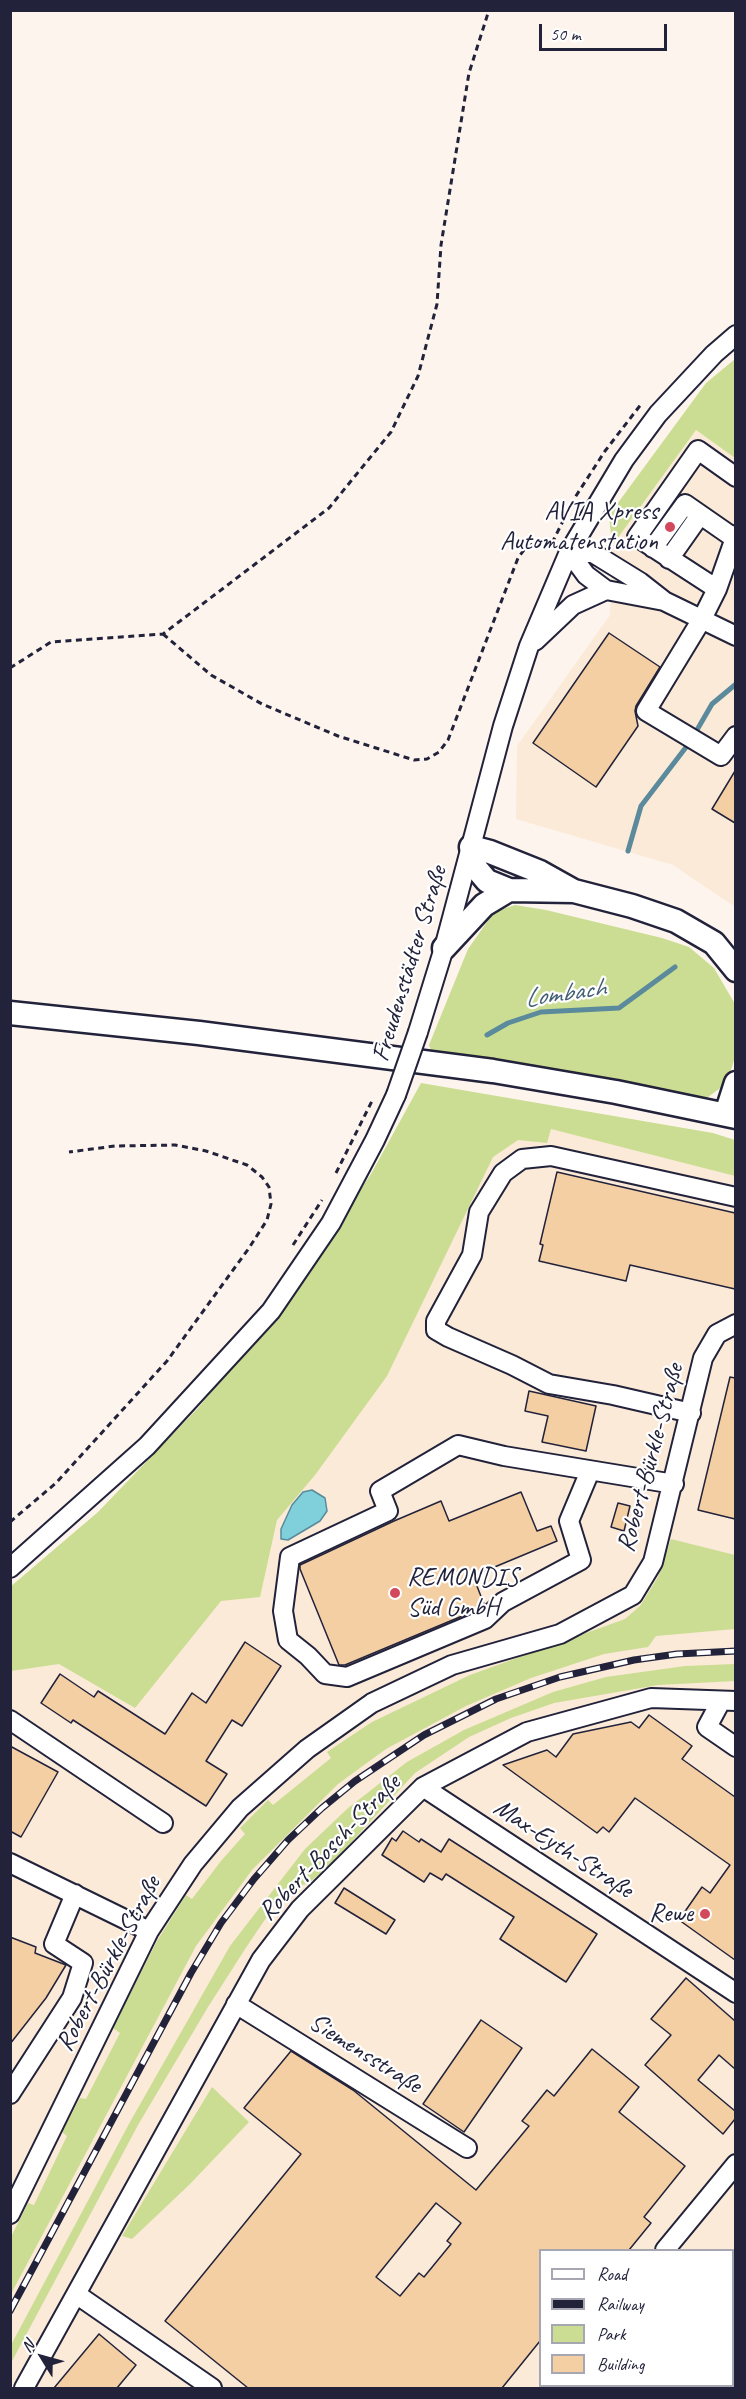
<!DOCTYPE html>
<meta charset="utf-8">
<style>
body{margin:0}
#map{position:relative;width:746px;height:2399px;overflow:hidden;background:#fdf5ed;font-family:Caveat,sans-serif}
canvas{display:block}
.frame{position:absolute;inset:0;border:12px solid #22223b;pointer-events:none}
.legend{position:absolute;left:539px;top:2249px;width:195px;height:138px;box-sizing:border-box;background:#fff;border:2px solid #a7a7b1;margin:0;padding:8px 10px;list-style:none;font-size:18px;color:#22223b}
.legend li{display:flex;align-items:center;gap:12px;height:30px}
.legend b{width:30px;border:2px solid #a7a7b1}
.north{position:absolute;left:12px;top:2327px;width:60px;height:60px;-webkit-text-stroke:4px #fff;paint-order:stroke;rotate:307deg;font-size:16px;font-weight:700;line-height:24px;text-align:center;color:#22223b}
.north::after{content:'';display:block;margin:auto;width:21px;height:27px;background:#22223b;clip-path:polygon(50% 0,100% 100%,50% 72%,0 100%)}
.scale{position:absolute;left:539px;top:24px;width:128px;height:27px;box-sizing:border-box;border:3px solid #22223b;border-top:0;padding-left:8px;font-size:18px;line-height:21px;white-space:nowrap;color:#22223b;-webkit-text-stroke:4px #fff;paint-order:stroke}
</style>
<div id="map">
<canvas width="746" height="2399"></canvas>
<div class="frame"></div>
<ul class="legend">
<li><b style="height:8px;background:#fff"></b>Road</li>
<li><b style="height:8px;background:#22223b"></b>Railway</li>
<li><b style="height:16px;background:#cbdd92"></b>Park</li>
<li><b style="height:16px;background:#f4cfa4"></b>Building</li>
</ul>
<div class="north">N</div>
<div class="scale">50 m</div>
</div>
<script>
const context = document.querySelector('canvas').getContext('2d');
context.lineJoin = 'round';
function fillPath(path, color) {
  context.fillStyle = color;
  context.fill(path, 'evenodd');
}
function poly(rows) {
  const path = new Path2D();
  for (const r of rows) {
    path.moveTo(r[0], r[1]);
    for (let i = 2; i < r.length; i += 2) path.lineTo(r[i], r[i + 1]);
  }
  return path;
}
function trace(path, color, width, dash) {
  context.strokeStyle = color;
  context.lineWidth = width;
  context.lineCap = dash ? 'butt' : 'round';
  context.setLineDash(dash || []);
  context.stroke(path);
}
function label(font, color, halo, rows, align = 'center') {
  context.font = font + ' Caveat,sans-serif';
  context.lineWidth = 4.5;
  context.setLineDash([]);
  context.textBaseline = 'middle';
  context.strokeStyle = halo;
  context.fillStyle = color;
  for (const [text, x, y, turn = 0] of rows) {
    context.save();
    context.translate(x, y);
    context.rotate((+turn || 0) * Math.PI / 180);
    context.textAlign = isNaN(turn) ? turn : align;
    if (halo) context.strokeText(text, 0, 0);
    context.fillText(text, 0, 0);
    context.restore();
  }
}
fillPath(poly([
 [696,430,735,458,736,609,733,616,736,617,735,907,673,865,516,819,517,746,610,615,612,546],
 [429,1097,735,1176,735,2388,11,2388,10,1614,340,1260],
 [540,2250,732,2250,732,2386,540,2386]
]), '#faead7');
fillPath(poly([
 [735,359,735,458,696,430,612,546,609,515,706,383],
 [515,905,546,910,662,938,689,947,714,968,735,1004,735,1057,727,1083,704,1100,431,1050,429,1045,468,949,494,912],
 [421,1083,713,1133,735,1140,735,1176,551,1129,547,1143,518,1140,493,1157,387,1376,315,1475,277,1520,260,1597,221,1601,135,1708,59,1664,11,1671,10,1587,98,1512,198,1408,294,1292,371,1174],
 [671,1539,735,1555,735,1629,656,1636,648,1647,604,1654,531,1678,466,1706,386,1749,338,1784,252,1870,196,1946,11,2294,10,2239,28,2203,34,2205,67,2136,62,2132,80,2098,86,2099,120,2033,113,2028,157,1941,186,1895,192,1899,221,1861,245,1834,240,1828,268,1800,273,1805,331,1758,327,1752,372,1722,470,1675,625,1619,640,1606,658,1577],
 [735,1664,735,1681,658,1685,554,1703,511,1718,469,1737,415,1773,333,1862,308,1884,287,1887,247,1946,208,2007,138,2125,11,2363,11,2345,130,2122,230,1946,305,1849,347,1809,407,1762,464,1730,553,1692,606,1677,685,1666],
 [212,2087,249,2122,190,2184,132,2239,122,2236]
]), '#cbdd92');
const water = poly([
 [312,1490,325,1498,327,1511,320,1521,288,1540,281,1539,281,1529,292,1505,303,1492,312,1490]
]);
fillPath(water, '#80d0db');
trace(water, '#5a8a9b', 1.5);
trace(poly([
 [628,851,641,806,690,742,712,704,736,684],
 [487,1035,508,1023,541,1012,619,1008,675,967]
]), '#5a8a9b', 5);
const building = poly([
 [609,633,660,667,636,706,635,711,638,726,596,787,533,743,609,633],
 [735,771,735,823,712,809,735,771],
 [557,1172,735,1213,735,1289,630,1265,626,1281,539,1261,543,1245,540,1244,557,1172],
 [730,1377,735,1378,735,1519,698,1510,730,1377],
 [529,1391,596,1406,586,1451,542,1442,548,1416,525,1411,529,1391],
 [521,1492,537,1531,551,1526,557,1541,473,1576,484,1604,479,1609,345,1665,339,1665,300,1569,300,1565,394,1521,441,1501,449,1521,521,1492],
 [618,1503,630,1506,624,1531,611,1527,618,1503],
 [245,1642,281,1666,242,1726,232,1720,206,1761,227,1774,206,1806,73,1720,71,1723,41,1703,60,1674,94,1697,98,1691,165,1734,192,1693,206,1703,245,1642],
 [649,1715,692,1746,682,1759,735,1797,735,1960,679,1920,702,1887,710,1893,730,1865,635,1798,609,1832,603,1827,597,1833,503,1765,547,1750,556,1757,573,1734,631,1722,639,1728,649,1715],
 [10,1746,58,1772,21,1837,10,1831,10,1746],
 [403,1831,419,1842,421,1839,441,1852,449,1839,597,1934,566,1982,500,1939,514,1917,446,1874,442,1880,430,1873,424,1882,382,1855,392,1838,396,1841,403,1831],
 [344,1888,395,1920,386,1934,335,1903,344,1888],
 [10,1937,36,1947,35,1953,66,1965,46,1998,10,2044,10,1937],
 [686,1978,735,2021,735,2069,719,2055,698,2080,735,2111,735,2119,723,2134,645,2065,671,2035,651,2019,686,1978],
 [481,2020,522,2048,464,2132,423,2104,481,2020],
 [592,2049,639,2087,619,2112,685,2166,644,2217,651,2223,629,2250,540,2250,540,2341,502,2388,248,2388,165,2321,301,2154,244,2108,291,2051,353,2090,476,2190,529,2126,522,2121,547,2090,554,2096,592,2049],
 [436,2203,461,2223,447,2241,451,2244,424,2277,419,2273,400,2296,376,2277,436,2203],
 [99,2334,136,2365,117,2388,54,2388,99,2334]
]);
fillPath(building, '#f4cfa4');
trace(building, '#22223b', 1.5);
const minor = poly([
 [736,535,717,589,702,619,646,711,721,756,736,736],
 [653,548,685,504,734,538],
 [569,552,586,575,606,590,664,601,736,636],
 [569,552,593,553,640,582,663,600],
 [669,559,700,515],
 [717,589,637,537,698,450,736,477],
 [535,641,573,605,606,590],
 [418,1032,444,948,503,726,529,646,569,552,624,460,658,414,714,354,736,335],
 [691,1413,613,1395,549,1384,512,1365,448,1337,436,1330,436,1321,472,1255,479,1212,503,1173,522,1159,551,1156,736,1197],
 [590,1471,569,1521,581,1560,503,1602,485,1619,347,1677,325,1674,308,1656,288,1640,283,1611,290,1557,388,1511,380,1491,458,1445,504,1456,674,1484],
 [10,1568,147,1446,271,1311,331,1223,375,1140,396,1095],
 [721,1701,707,1727,736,1747],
 [10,1720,163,1823],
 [423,1787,736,1993],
 [10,1863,149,1931],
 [236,2004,467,2148],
 [10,2094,72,1998,83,1963,54,1944,75,1894],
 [10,2214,149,1931,193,1864,240,1808,307,1749,372,1703,452,1665,560,1634,633,1595,653,1562,703,1358,717,1334,736,1324],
 [665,2250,736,2164],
 [76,2294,212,2388],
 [707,2386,712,2388],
 [24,2388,261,1960,300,1909,423,1787,527,1732,651,1698,736,1701],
 [551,2388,553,2386],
 [607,2388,609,2386]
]);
const major = poly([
 [574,891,540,872,490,852,471,847,476,868,487,881,509,890,574,891,632,906,676,921,714,943,736,970],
 [444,948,484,905,509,890],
 [10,1013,199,1033,493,1071,616,1092,736,1117],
 [726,1114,736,1083]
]);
trace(minor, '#22223b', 22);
trace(major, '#22223b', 27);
trace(poly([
 [552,543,574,499,605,451,642,403],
 [163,634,211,675,262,704,338,736,414,760,427,759,439,752,448,740,518,558,527,546,542,542,552,545],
 [10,668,51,642,163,634,329,508,391,432,418,376,437,304,441,245,469,73,489,10],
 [336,1173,372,1101],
 [293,1245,322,1200],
 [10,1522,56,1483,167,1361,249,1248,267,1220,271,1204,269,1187,262,1177,247,1165,206,1151,175,1145,115,1146,69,1152]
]), '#22223b', 3, [6, 4.5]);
trace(minor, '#fff', 18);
trace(major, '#fff', 22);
const rail = poly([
 [10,2311,191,1973,221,1923,254,1879,288,1840,322,1808,355,1781,424,1735,496,1699,560,1677,634,1660,677,1654,736,1651]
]);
trace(rail, '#22223b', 7);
trace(rail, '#fff', 4.5, [14]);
const minorBridge = poly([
 [396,1095,418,1032]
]);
trace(minorBridge, '#22223b', 22, []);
trace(minorBridge, '#fff', 18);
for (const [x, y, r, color] of [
 [670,527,6,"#d1495b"],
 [395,1593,6,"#d1495b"],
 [705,1914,6,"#d1495b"]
]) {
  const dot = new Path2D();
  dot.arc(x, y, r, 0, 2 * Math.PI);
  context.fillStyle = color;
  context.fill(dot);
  trace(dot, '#fff', 2);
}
label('26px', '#22223b', '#fff', [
 ["AVIA Xpress",658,512],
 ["Automatenstation",658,542],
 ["REMONDIS",407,1578,"left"],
 ["Süd GmbH",407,1608,"left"],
 ["Rewe",693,1914]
], 'right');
label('26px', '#22223b', '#fff', [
 ["Freudenstädter Straße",410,964,-73],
 ["Robert-Bürkle-Straße",651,1458,-75],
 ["Robert-Bosch-Straße",330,1848,-46],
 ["Max-Eyth-Straße",563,1849,33],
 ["Robert-Bürkle-Straße",109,1964,-62],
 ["Siemensstraße",365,2054,32]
]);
label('italic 27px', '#435f73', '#fff', [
 ["Lombach",565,994,-8]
]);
</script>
